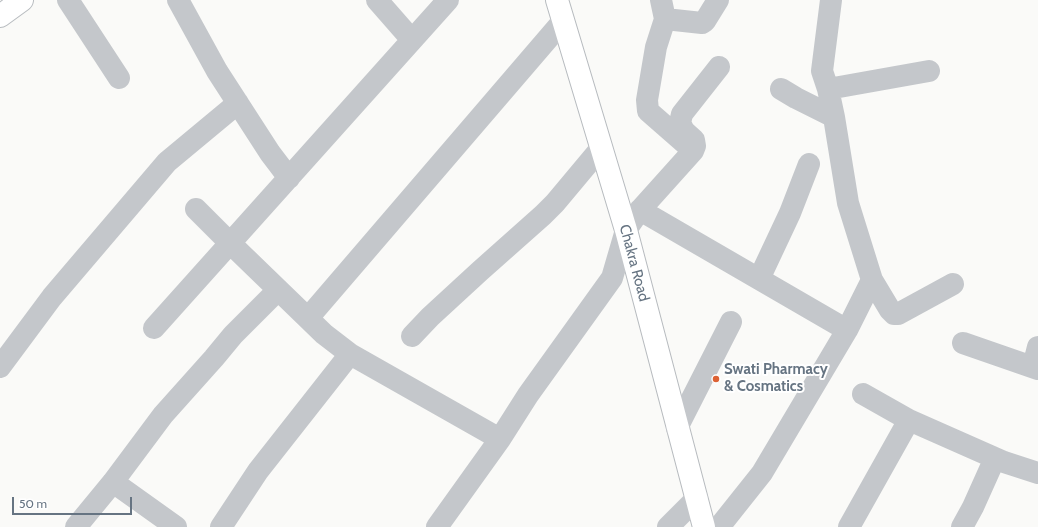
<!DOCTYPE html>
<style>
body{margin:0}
#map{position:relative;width:1038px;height:527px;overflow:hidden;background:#fafaf8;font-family:Cabin,sans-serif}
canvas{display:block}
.scale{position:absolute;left:12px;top:497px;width:120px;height:18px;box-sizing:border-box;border:2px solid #667482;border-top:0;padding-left:5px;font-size:12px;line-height:14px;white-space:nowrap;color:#667482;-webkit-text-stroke:3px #fff;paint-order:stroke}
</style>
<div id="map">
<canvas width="1038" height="527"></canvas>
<div class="scale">50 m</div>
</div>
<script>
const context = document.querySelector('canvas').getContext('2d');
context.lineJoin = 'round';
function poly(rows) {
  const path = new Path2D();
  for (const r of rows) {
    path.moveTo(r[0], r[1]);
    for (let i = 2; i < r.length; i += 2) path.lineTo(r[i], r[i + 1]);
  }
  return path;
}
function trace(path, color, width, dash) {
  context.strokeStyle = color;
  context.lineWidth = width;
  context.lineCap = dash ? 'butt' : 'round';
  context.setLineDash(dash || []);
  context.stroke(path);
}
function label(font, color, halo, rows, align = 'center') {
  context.font = font + ' Cabin,sans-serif';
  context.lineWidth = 4;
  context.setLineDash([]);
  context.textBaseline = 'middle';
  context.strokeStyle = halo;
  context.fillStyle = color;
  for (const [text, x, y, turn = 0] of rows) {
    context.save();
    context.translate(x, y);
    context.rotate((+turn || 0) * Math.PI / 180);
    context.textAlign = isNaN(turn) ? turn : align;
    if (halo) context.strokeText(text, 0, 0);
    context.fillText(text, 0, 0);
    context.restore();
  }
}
const major = poly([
 [557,0,626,230,704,527],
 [0,16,22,0]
]);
trace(major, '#b7bbbf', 24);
trace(poly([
 [68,0,119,78],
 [178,0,217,71,270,153,289,178],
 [377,0,412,40],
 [661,0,665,19,656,47,647,100,648,111,688,146],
 [831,0,822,71,828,89,834,117,848,203,872,280,890,310,894,314,898,314,953,284],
 [665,19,702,23,705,21,718,0],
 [781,89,796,98,834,117],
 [828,89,929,71],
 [196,209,230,243,324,334,350,354,500,439],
 [640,210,847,330],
 [759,279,790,213,809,164],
 [308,318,563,21],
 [154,328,448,0],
 [412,336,430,317,480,271,543,215,555,203,601,148],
 [963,343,1038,369],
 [0,367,52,297,167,162,238,103],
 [1033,367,1038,347],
 [863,394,909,420,1004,462,1038,473],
 [677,428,731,322],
 [113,482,176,527],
 [76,527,113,482,163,415,214,358,233,335,278,290],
 [221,527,258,471,350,354],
 [437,527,500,439,528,395,612,278,626,230,640,210,693,151,695,146,694,140,684,131,680,123,682,114,719,67],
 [668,527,697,498],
 [719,527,762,473,847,330,872,280],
 [849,527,909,420],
 [962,527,973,507,995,458]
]), '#c4c7cb', 22);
trace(major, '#fff', 22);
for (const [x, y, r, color] of [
 [716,379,4,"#dd6234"]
]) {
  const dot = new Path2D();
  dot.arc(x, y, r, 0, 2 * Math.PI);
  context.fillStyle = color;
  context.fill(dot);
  trace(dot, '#fff', 1.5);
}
label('15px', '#667482', '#fff', [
 ["Chakra Road",634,263,75]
]);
label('bold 15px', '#667482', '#fff', [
 ["Swati Pharmacy",724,370],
 ["& Cosmatics",724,387]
], 'left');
</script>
